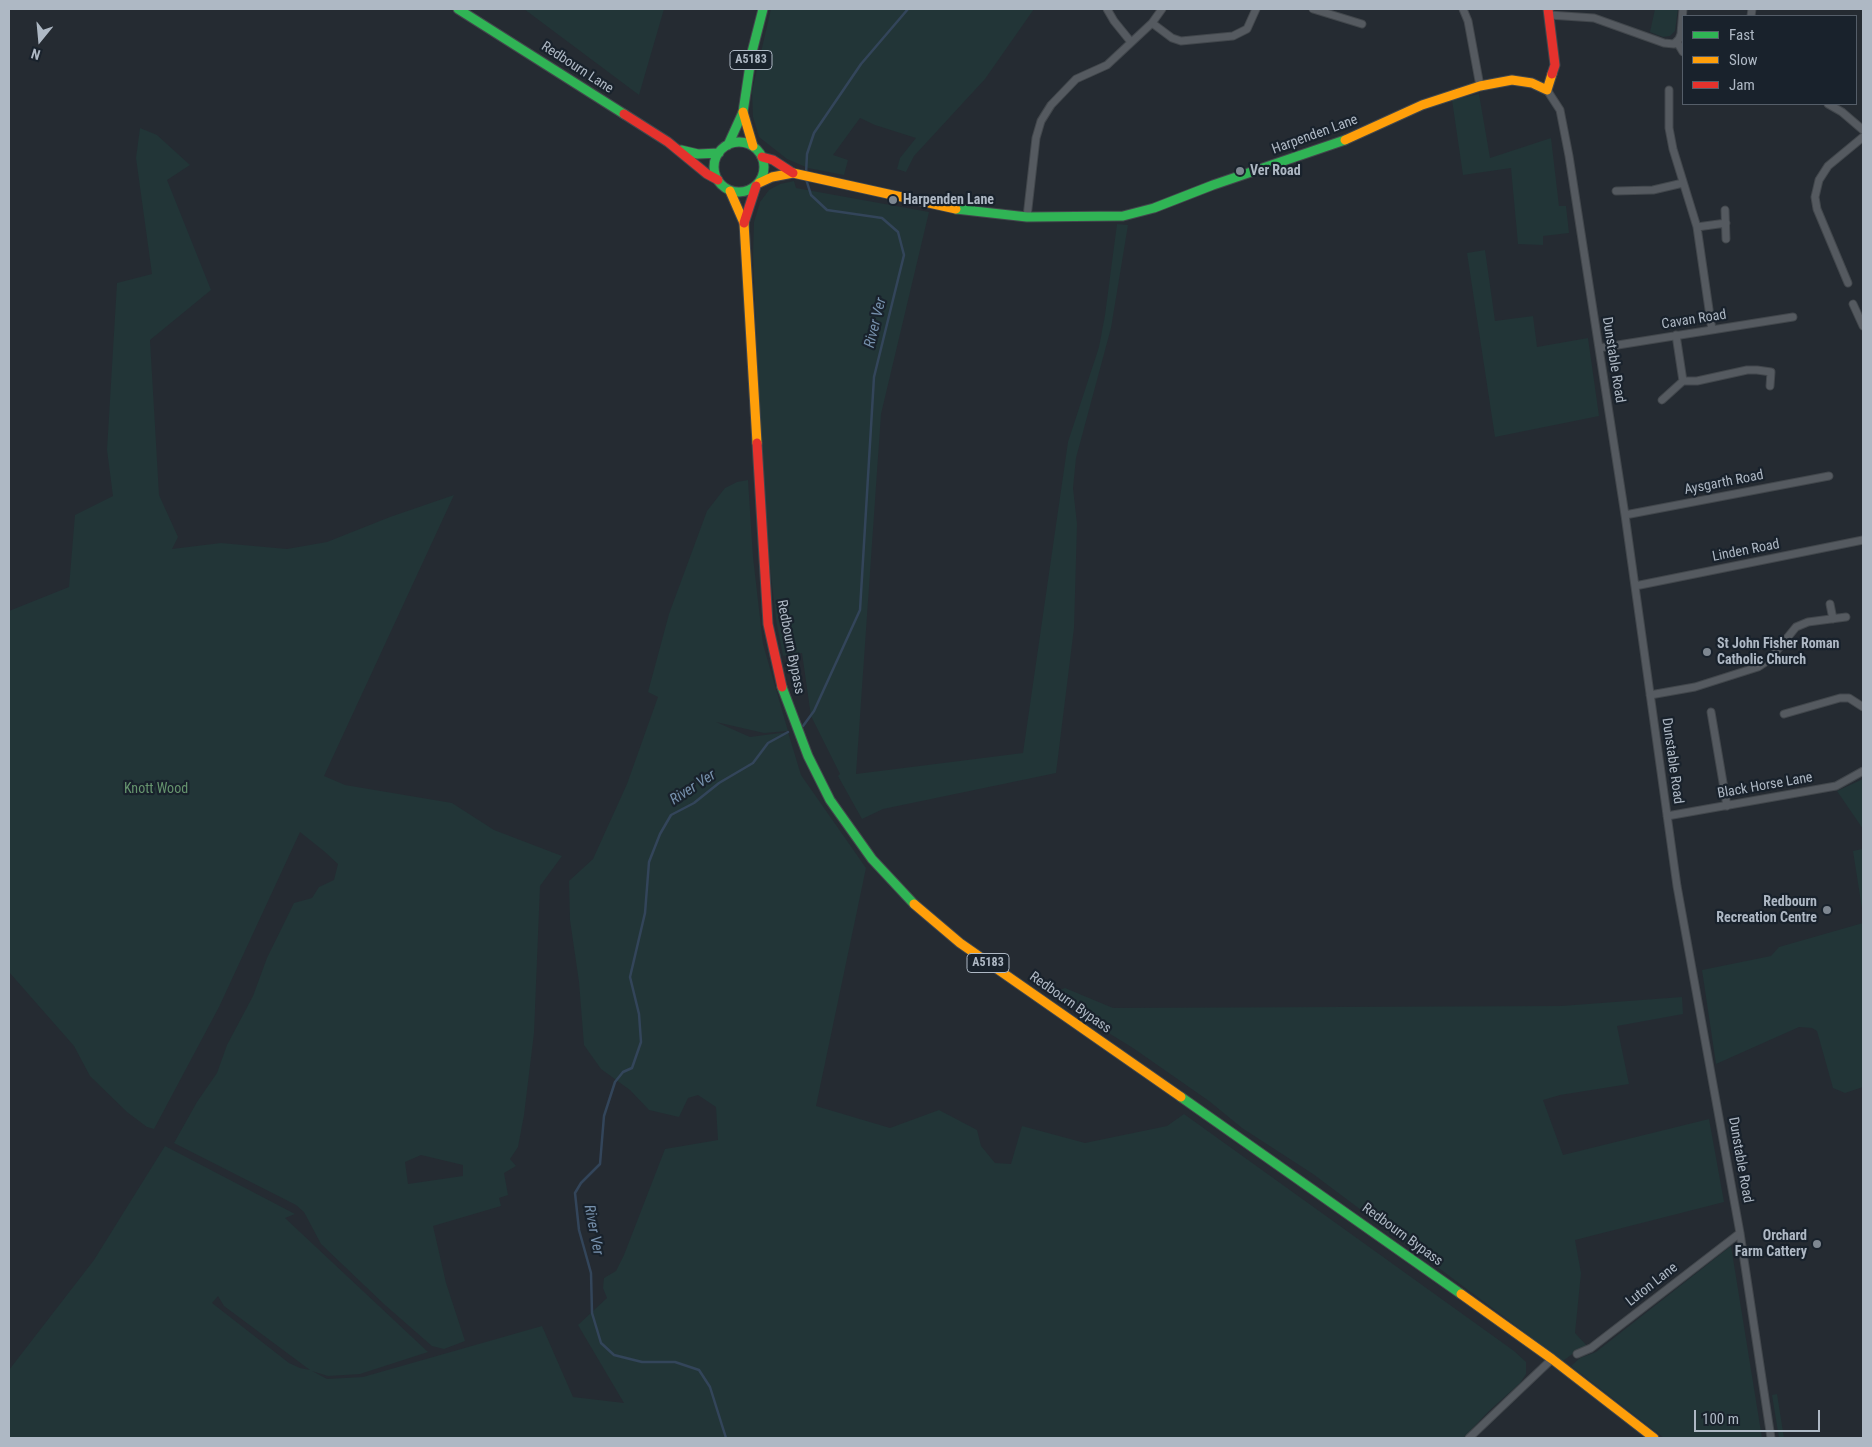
<!DOCTYPE html>
<style>
body{margin:0}
#map{position:relative;width:1872px;height:1447px;overflow:hidden;background:#252b32;font-family:"Roboto Condensed",sans-serif}
canvas{display:block}
.frame{position:absolute;inset:0;border:10px solid #aeb8c4;pointer-events:none}
.legend{position:absolute;left:1682px;top:15px;width:175px;height:90px;box-sizing:border-box;background:#19222c;border:1px solid #555e69;margin:0;padding:6px 9px;list-style:none;font-size:15px;color:#aeb8c4}
.legend li{display:flex;align-items:center;gap:10px;height:25px}
.legend b{width:25px;border:1px solid #555e69}
.north{position:absolute;left:15px;top:15px;width:50px;height:50px;-webkit-text-stroke:4px #19222c;paint-order:stroke;rotate:197deg;font-size:14px;font-weight:700;line-height:20px;text-align:center;color:#aeb8c4}
.north::after{content:'';display:block;margin:auto;width:18px;height:22px;background:#aeb8c4;clip-path:polygon(50% 0,100% 100%,50% 72%,0 100%)}
.scale{position:absolute;left:1694px;top:1410px;width:126px;height:22px;box-sizing:border-box;border:2px solid #aeb8c4;border-top:0;padding-left:6px;font-size:15px;line-height:18px;white-space:nowrap;color:#aeb8c4;-webkit-text-stroke:4px #19222c;paint-order:stroke}
</style>
<div id="map">
<canvas width="1872" height="1447"></canvas>
<div class="frame"></div>
<ul class="legend">
<li><b style="height:6px;background:#30b455"></b>Fast</li>
<li><b style="height:6px;background:#ff9f0a"></b>Slow</li>
<li><b style="height:6px;background:#e5322d"></b>Jam</li>
</ul>
<div class="north">N</div>
<div class="scale">100 m</div>
</div>
<script>
const context = document.querySelector('canvas').getContext('2d');
context.lineJoin = 'round';
function fillPath(path, color) {
  context.fillStyle = color;
  context.fill(path, 'evenodd');
}
function poly(rows) {
  const path = new Path2D();
  for (const r of rows) {
    if (r.length === 3) {
      path.moveTo(r[0] + r[2], r[1]);
      path.arc(r[0], r[1], r[2], 0, 2 * Math.PI);
      continue;
    }
    path.moveTo(r[0], r[1]);
    for (let i = 2; i < r.length; i += 2) path.lineTo(r[i], r[i + 1]);
  }
  return path;
}
function trace(path, color, width, dash) {
  context.strokeStyle = color;
  context.lineWidth = width;
  context.lineCap = dash ? 'butt' : 'round';
  context.setLineDash(dash || []);
  context.stroke(path);
}
function label(font, color, halo, rows, align = 'center') {
  context.font = font + ' "Roboto Condensed",sans-serif';
  context.lineWidth = 4.5;
  context.setLineDash([]);
  context.textBaseline = 'middle';
  context.strokeStyle = halo;
  context.fillStyle = color;
  for (const [text, x, y, turn = 0] of rows) {
    context.save();
    context.translate(x, y);
    context.rotate((+turn || 0) * Math.PI / 180);
    context.textAlign = isNaN(turn) ? turn : align;
    if (halo) context.strokeText(text, 0, 0);
    context.fillText(text, 0, 0);
    context.restore();
  }
}
fillPath(poly([
 [524,9,664,9,639,95],
 [771,9,1034,9,985,79,914,156,906,172,897,169,900,158,916,138,875,125,860,118,833,155,848,160,844,175,808,168,787,159,759,137,753,117,752,91],
 [1655,9,1678,9,1675,31,1670,36,1663,37,1650,32],
 [1479,94,1490,158,1551,138,1559,206,1566,206,1569,233,1543,236,1543,245,1518,244,1511,168,1463,175,1452,100],
 [140,128,157,135,190,165,167,180,211,290,150,340,159,495,178,537,172,549,221,543,287,549,327,542,390,517,454,495,324,776,345,785,452,803,494,830,562,856,540,886,534,1033,524,1115,518,1147,510,1159,516,1166,504,1173,508,1195,499,1198,501,1206,433,1226,446,1283,465,1341,444,1349,432,1346,385,1305,321,1244,304,1212,296,1205,174,1143,197,1102,217,1073,227,1045,253,996,267,958,294,903,312,898,319,887,334,880,338,864,325,852,300,832,219,1007,154,1129,147,1127,127,1112,90,1076,74,1046,9,972,9,611,69,587,75,515,113,496,107,450,117,283,152,274,136,158],
 [421,1155,463,1165,463,1176,408,1184,405,1162],
 [794,181,796,188,929,212,881,414,856,774,1023,753,1068,442,1099,347,1105,315,1117,224,1128,225,1111,328,1076,458,1073,488,1077,524,1074,628,1056,773,883,809,862,819,838,776,840,774,811,716,802,653,783,656,776,620,764,511,753,256,754,222,760,202,769,190,780,184],
 [1485,250,1495,321,1533,316,1537,347,1588,338,1599,416,1495,437,1467,253],
 [748,480,753,557,763,644,788,731,764,733,716,722,750,737,788,732,801,775,866,868,816,1106,890,1128,939,1110,977,1130,981,1146,995,1163,1011,1164,1022,1126,1085,1143,1167,1126,1184,1114,1514,1351,1526,1362,1526,1374,1520,1383,1489,1411,1463,1438,9,1438,9,1370,94,1260,165,1146,295,1214,285,1218,428,1352,360,1374,328,1376,312,1371,327,1379,363,1377,542,1326,573,1397,624,1403,578,1325,607,1298,603,1288,604,1278,616,1271,624,1255,665,1149,718,1140,716,1107,698,1095,688,1098,679,1117,649,1110,630,1090,601,1069,584,1045,579,982,570,920,569,881,593,859,627,784,658,697,648,692,669,614,707,511,725,488,737,482],
 [218,1296,224,1306,310,1370,300,1368,289,1363,212,1303],
 [1863,779,1863,829,1837,791],
 [1863,846,1863,915,1853,851,1862,849],
 [1863,923,1863,1087,1845,1093,1833,1088,1817,1031,1812,1028,1799,1027,1716,1064,1702,970,1771,956,1779,947],
 [1065,988,1113,1008,1561,1006,1682,997,1683,1014,1617,1026,1629,1084,1560,1095,1543,1100,1563,1155,1709,1119,1724,1202,1575,1240,1581,1273,1575,1333,1588,1347,1575,1352,1563,1361,1313,1174,1242,1128,1209,1101,1133,1048,1086,1019,1052,993],
 [1731,1246,1762,1438,1664,1438,1571,1366,1580,1358,1596,1352],
 [1777,1394,1784,1438,1779,1438,1772,1395]
]), '#223537');
trace(poly([
 [806,174,807,154,814,133,861,64,908,9],
 [803,726,814,711,860,610,874,377,904,255,898,232,882,218,827,210,811,195,806,179],
 [726,1438,710,1387,699,1370,675,1362,642,1362,614,1355,601,1343,592,1313,591,1273,579,1230,575,1193,581,1183,600,1164,604,1116,615,1082,623,1072,632,1068,641,1042,639,1014,630,977,645,913,649,862,660,834,671,815,694,803,719,783,753,763,768,743,788,732]
]), '#33455a', 2.5);
const street = poly([
 [1107,9,1114,21,1131,42],
 [1313,9,1362,24],
 [1463,9,1468,21,1480,86],
 [1549,15,1594,18,1664,43,1674,44,1679,39,1681,34,1683,9],
 [1751,16,1752,9],
 [1152,23,1172,38,1181,41,1233,36,1247,29,1256,9],
 [1677,42,1683,52],
 [1547,90,1560,110,1569,156,1625,515,1677,886,1740,1233,1771,1438],
 [1669,90,1669,128,1673,149,1697,227,1712,330],
 [1828,104,1842,112,1863,130],
 [1616,191,1653,190,1683,183],
 [1725,210,1726,239],
 [1027,217,1036,138,1041,121,1051,105,1076,79,1107,65,1152,23,1162,9],
 [1697,227,1726,223],
 [1848,283,1817,209,1815,197,1819,180,1828,166,1863,137],
 [1853,304,1863,326],
 [1676,335,1683,381,1697,381,1747,370,1757,370,1771,372,1770,386],
 [1599,348,1793,317],
 [1662,400,1683,381],
 [1625,515,1829,476],
 [1635,586,1863,540],
 [1830,604,1833,619],
 [1650,695,1695,687,1758,667,1770,659,1796,627,1808,622,1846,617],
 [1711,712,1727,806],
 [1784,714,1840,698,1849,698,1863,707],
 [1667,816,1836,786,1863,771],
 [1577,1354,1591,1348,1740,1233],
 [1469,1438,1552,1359]
]);
const fast = poly([
 [458,9,624,114],
 [739,167,25],
 [728,145,743,112,752,52,763,9],
 [681,150,698,154,719,153],
 [956,209,1027,217,1123,216,1154,208,1213,185,1345,140],
 [782,687,808,756,830,800,872,859,914,904],
 [1181,1097,1461,1294]
]);
const slow = poly([
 [743,112,753,146],
 [1345,140,1422,105,1480,86,1512,80,1532,83,1547,90,1552,74],
 [759,183,772,177,793,173,956,209],
 [730,191,744,223,757,443],
 [914,904,960,943,1181,1097],
 [1461,1294,1552,1359,1654,1438]
]);
const jam = poly([
 [1548,9,1555,65,1552,74],
 [624,114,668,142,707,174,718,180],
 [762,157,773,160,793,173],
 [744,223,756,186],
 [757,443,768,624,782,687]
]);
trace(street, '#42474c', 9);
trace(fast, '#42474c', 11);
trace(slow, '#42474c', 11);
trace(jam, '#42474c', 11);
trace(street, '#555a60', 7);
trace(fast, '#30b455', 9);
trace(slow, '#ff9f0a', 9);
trace(jam, '#e5322d', 9);
for (const [x, y, r, color] of [
 [1240,171,5,"#7e8791"],
 [893,200,5,"#7e8791"],
 [1707,652,5,"#7e8791"],
 [1827,910,5,"#7e8791"],
 [1817,1244,5,"#7e8791"]
]) {
  const dot = new Path2D();
  dot.arc(x, y, r, 0, 2 * Math.PI);
  context.fillStyle = color;
  context.fill(dot);
  trace(dot, '#19222c', 2);
}
for (const [x, y, w] of [
 [751,60,42],
 [988,963,42]
]) {
  const box = new Path2D();
  box.roundRect(x - w / 2, y - 9.5, w, 19, 4);
  context.fillStyle = '#19222c';
  context.fill(box);
  trace(box, '#aeb8c4', 1);
}
label('bold 12px', '#aeb8c4', null, [
 ["A5183",751,60],
 ["A5183",988,963]
]);
label('14px', '#aeb8c4', '#19222c', [
 ["Redbourn Lane",577,68,33],
 ["Harpenden Lane",1315,135,-20],
 ["Cavan Road",1694,320,-9],
 ["Dunstable Road",1613,360,81],
 ["Aysgarth Road",1724,483,-11],
 ["Linden Road",1746,551,-11],
 ["Redbourn Bypass",790,647,79],
 ["Dunstable Road",1672,761,82],
 ["Black Horse Lane",1765,786,-10],
 ["Redbourn Bypass",1070,1003,35],
 ["Dunstable Road",1740,1160,80],
 ["Redbourn Bypass",1402,1235,36],
 ["Luton Lane",1652,1285,-38]
]);
label('bold 14px', '#aeb8c4', '#19222c', [
 ["Ver Road",1250,171],
 ["Harpenden Lane",903,200],
 ["St John Fisher Roman",1717,644],
 ["Catholic Church",1717,660],
 ["Redbourn",1817,902,"right"],
 ["Recreation Centre",1817,918,"right"],
 ["Orchard",1807,1236,"right"],
 ["Farm Cattery",1807,1252,"right"]
], 'left');
label('14px', '#66946e', '#19222c', [
 ["Knott Wood",156,789]
]);
label('italic 15px', '#7690ac', '#19222c', [
 ["River Ver",876,323,-76],
 ["River Ver",693,788,-33],
 ["River Ver",593,1230,79]
]);
</script>
